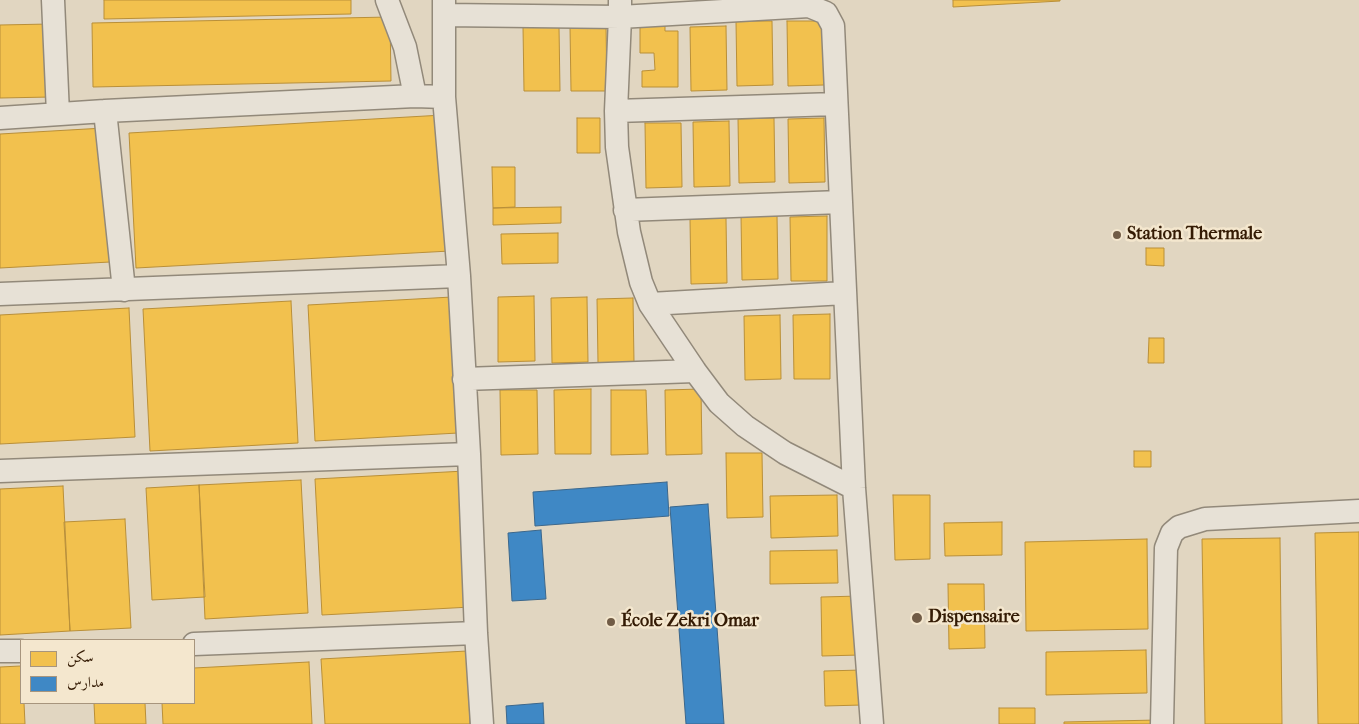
<!DOCTYPE html>
<meta charset="utf-8">
<style>
body{margin:0}
#map{position:relative;width:1359px;height:724px;overflow:hidden;background:#e1d6c1;font-family:"IM FELL French Canon",Amiri,serif}
canvas{display:block}
.legend{position:absolute;left:20px;top:639px;width:175px;height:65px;box-sizing:border-box;background:#f4e7ce;border:1px solid #a7957d;margin:0;padding:6px 9px;list-style:none;font-size:15px;color:#341b04}
.legend li{display:flex;align-items:center;gap:10px;height:25px}
.legend b{width:25px;border:1px solid #a7957d}
</style>
<div id="map">
<canvas width="1359" height="724"></canvas>
<ul class="legend">
<li><b style="height:14px;background:#f2c14e"></b>سكن</li>
<li><b style="height:14px;background:#3f88c5"></b>مدارس</li>
</ul>
</div>
<script>
const context = document.querySelector('canvas').getContext('2d');
context.lineJoin = 'round';
function fillPath(path, color) {
  context.fillStyle = color;
  context.fill(path, 'evenodd');
}
function poly(rows) {
  const path = new Path2D();
  for (const r of rows) {
    path.moveTo(r[0], r[1]);
    for (let i = 2; i < r.length; i += 2) path.lineTo(r[i], r[i + 1]);
  }
  return path;
}
function trace(path, color, width, dash) {
  context.strokeStyle = color;
  context.lineWidth = width;
  context.lineCap = dash ? 'butt' : 'round';
  context.setLineDash(dash || []);
  context.stroke(path);
}
function label(font, color, halo, rows, align = 'center') {
  context.font = font + ' "IM FELL French Canon",serif';
  context.lineWidth = 5;
  context.setLineDash([]);
  context.textBaseline = 'middle';
  context.strokeStyle = halo;
  context.fillStyle = color;
  for (const [text, x, y, turn = 0] of rows) {
    context.save();
    context.translate(x, y);
    context.rotate((+turn || 0) * Math.PI / 180);
    context.textAlign = isNaN(turn) ? turn : align;
    if (halo) context.strokeText(text, 0, 0);
    context.fillText(text, 0, 0);
    context.restore();
  }
}
const homes = poly([
 [104,0,351,0,351,14,104,19,104,0],
 [953,0,1060,0,1060,1,953,7,953,0],
 [390,17,391,81,93,87,92,23,390,17],
 [736,21,772,21,773,85,737,86,736,21],
 [787,21,823,21,824,85,788,86,787,21],
 [50,24,51,97,0,98,0,25,50,24],
 [640,24,665,24,665,31,678,31,678,87,642,87,642,71,655,70,654,53,640,53,640,24],
 [559,26,560,91,524,91,523,27,559,26],
 [606,26,607,91,571,91,570,27,606,26],
 [726,26,727,90,691,91,690,27,726,26],
 [443,115,450,251,136,268,129,133,443,115],
 [577,118,600,118,600,153,577,153,577,118],
 [774,118,775,182,739,183,738,119,774,118],
 [824,118,825,182,789,183,788,119,824,118],
 [729,121,730,186,694,187,693,122,729,121],
 [645,123,681,123,682,187,646,188,645,123],
 [104,128,110,262,0,268,0,134,104,128],
 [492,167,515,167,515,207,493,208,492,167],
 [561,207,561,223,493,225,493,208,561,207],
 [741,215,777,215,778,279,742,280,741,215],
 [827,216,827,281,791,281,790,217,827,216],
 [726,218,727,283,691,284,690,219,726,218],
 [558,233,558,263,502,264,501,234,558,233],
 [1146,248,1164,248,1164,266,1146,265,1146,248],
 [534,296,535,361,498,362,498,297,534,296],
 [452,297,458,433,315,441,308,305,452,297],
 [587,297,588,362,552,363,551,298,587,297],
 [633,298,634,363,598,363,597,299,633,298],
 [291,301,298,443,150,451,143,309,291,301],
 [129,308,135,437,0,444,0,315,129,308],
 [830,314,830,379,794,379,793,315,830,314],
 [780,315,781,379,745,380,744,316,780,315],
 [1149,338,1164,338,1164,363,1148,363,1149,338],
 [591,389,591,454,555,454,554,390,591,389],
 [701,389,702,454,666,455,665,390,701,389],
 [500,390,537,390,538,454,501,455,500,390],
 [611,390,646,390,648,454,611,455,611,390],
 [1134,451,1151,451,1151,467,1134,467,1134,451],
 [726,453,762,453,763,517,727,518,726,453],
 [465,471,471,607,322,615,315,479,465,471],
 [301,480,308,613,205,619,199,485,301,480],
 [199,485,205,597,152,600,146,488,199,485],
 [63,486,70,631,0,635,0,489,63,486],
 [837,495,838,536,771,538,770,496,837,495],
 [893,495,930,495,930,559,895,560,893,495],
 [125,519,131,628,70,631,64,522,125,519],
 [1002,522,1002,555,945,556,944,523,1002,522],
 [1359,532,1359,724,1318,724,1315,533,1359,532],
 [1280,538,1282,724,1205,724,1202,539,1280,538],
 [1147,539,1148,629,1026,631,1025,542,1147,539],
 [837,550,838,583,770,584,770,551,837,550],
 [948,584,984,584,985,648,949,649,948,584],
 [860,596,860,655,822,656,821,597,860,596],
 [1146,650,1147,693,1046,695,1046,652,1146,650],
 [467,651,470,724,325,724,321,659,467,651],
 [309,662,312,724,163,724,162,703,194,703,194,668,309,662],
 [21,666,21,703,24,703,25,724,0,724,0,667,21,666],
 [862,670,862,705,825,706,824,671,862,670],
 [94,703,145,703,146,724,95,724,94,703],
 [999,708,1035,708,1035,724,999,724,999,708],
 [1158,720,1158,724,1064,724,1064,722,1158,720]
]);
fillPath(homes, '#f2c14e');
trace(homes, '#b98f38', 1);
const schools = poly([
 [667,482,669,516,535,526,533,492,667,482],
 [708,504,724,724,686,724,670,507,708,504],
 [541,530,546,599,512,601,508,533,541,530],
 [543,703,544,724,507,724,506,706,543,703]
]);
fillPath(schools, '#3f88c5');
trace(schools, '#3c678b', 1);
const street = poly([
 [53,0,58,114],
 [387,0,405,47,415,96],
 [620,0,620,17,809,6,826,13,833,26,854,488,872,724],
 [444,1,444,97,459,276,469,454,476,633,482,724],
 [444,15,620,17,616,111,617,147,629,232,641,282,650,304,695,371,719,403,745,426,785,453,854,488],
 [105,111,124,290],
 [616,111,836,104],
 [0,118,105,111,415,96,444,97],
 [625,210,841,202],
 [0,294,459,276],
 [650,304,845,293],
 [464,379,695,371],
 [0,471,469,454],
 [194,644,476,633],
 [0,651,21,651],
 [1162,724,1166,548,1172,533,1179,527,1205,519,1359,511]
]);
trace(street, '#92897a', 25);
trace(street, '#e7e1d6', 22);
for (const [x, y, r, color] of [
 [1117,235,5,"#715c46"],
 [917,618,6,"#715c46"],
 [611,622,5,"#715c46"]
]) {
  const dot = new Path2D();
  dot.arc(x, y, r, 0, 2 * Math.PI);
  context.fillStyle = color;
  context.fill(dot);
  trace(dot, '#f4e7ce', 2);
}
label('bold 18px', '#341b04', '#f4e7ce', [
 ["Station Thermale",1127,235],
 ["Dispensaire",928,618],
 ["École Zekri Omar",621,622]
], 'left');
</script>
